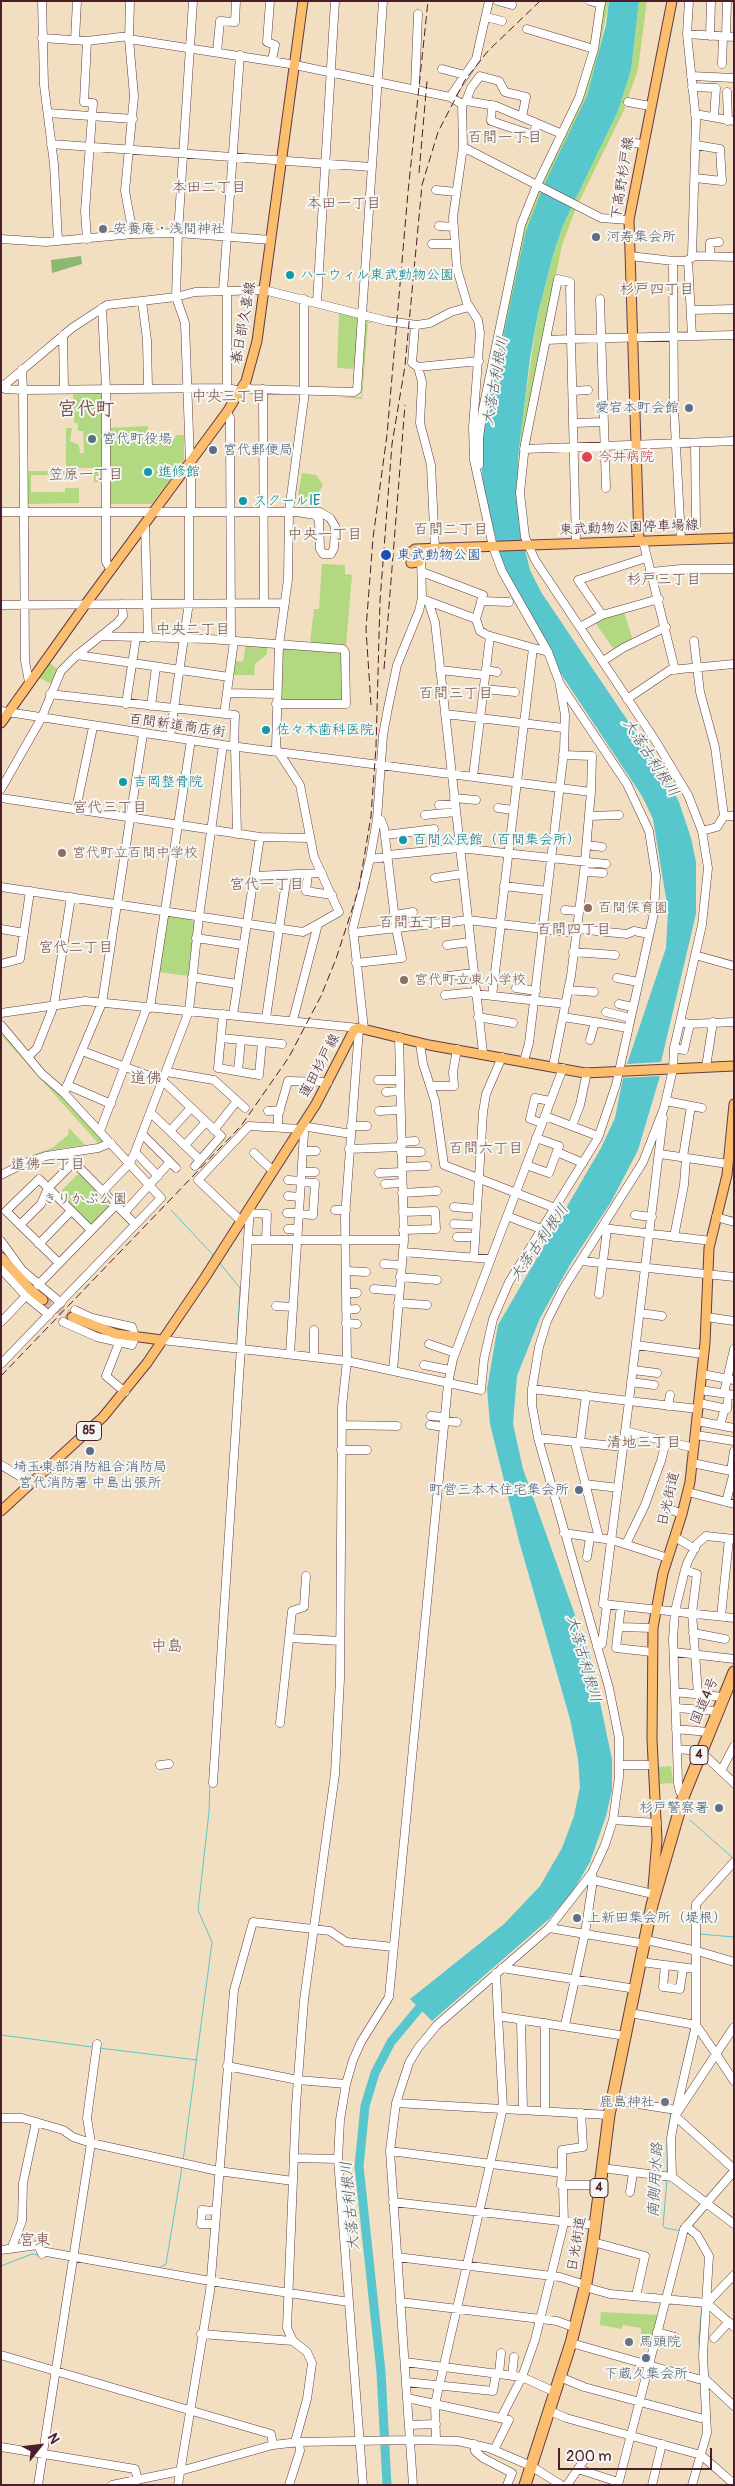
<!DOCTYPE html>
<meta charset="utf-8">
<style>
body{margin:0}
#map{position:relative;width:735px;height:2486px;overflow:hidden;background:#f2dfc1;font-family:Pangolin,sans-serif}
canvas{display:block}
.frame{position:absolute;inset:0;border:2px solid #4a1f2b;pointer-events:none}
.north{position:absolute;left:15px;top:2421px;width:50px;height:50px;-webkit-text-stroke:4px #f6f6f2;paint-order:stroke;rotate:61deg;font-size:14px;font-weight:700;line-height:20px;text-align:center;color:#4a1f2b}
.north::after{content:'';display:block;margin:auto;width:18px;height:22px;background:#4a1f2b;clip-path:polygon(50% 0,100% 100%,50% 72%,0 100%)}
.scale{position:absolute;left:558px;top:2448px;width:154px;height:22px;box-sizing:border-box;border:2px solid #4a1f2b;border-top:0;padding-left:6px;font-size:15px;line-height:18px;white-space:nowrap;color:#4a1f2b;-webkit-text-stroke:4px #f6f6f2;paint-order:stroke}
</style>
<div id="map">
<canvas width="735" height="2486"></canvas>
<div class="frame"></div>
<div class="north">N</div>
<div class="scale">200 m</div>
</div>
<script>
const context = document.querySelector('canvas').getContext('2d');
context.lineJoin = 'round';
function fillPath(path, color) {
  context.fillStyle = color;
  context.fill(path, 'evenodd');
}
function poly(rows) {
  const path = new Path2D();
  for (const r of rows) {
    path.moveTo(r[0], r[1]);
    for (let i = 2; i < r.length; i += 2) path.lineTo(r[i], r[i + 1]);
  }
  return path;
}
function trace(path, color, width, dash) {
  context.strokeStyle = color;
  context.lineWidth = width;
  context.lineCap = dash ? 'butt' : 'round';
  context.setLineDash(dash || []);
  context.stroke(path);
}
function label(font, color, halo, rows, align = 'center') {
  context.font = font + ' Pangolin,"Klee One",sans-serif';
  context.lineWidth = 4;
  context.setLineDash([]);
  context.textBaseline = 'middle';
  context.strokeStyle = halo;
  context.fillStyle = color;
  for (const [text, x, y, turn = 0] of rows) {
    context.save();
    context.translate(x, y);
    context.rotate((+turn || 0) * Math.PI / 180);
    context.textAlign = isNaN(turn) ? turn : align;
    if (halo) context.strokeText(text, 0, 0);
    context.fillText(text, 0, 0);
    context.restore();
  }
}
fillPath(poly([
 [603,1,609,1,597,61,587,96,568,139,483,430,481,430,527,211,580,99],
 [639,1,647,1,638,69,624,110,576,208,562,245,518,465,522,421,538,313,553,255,563,225,618,111,631,70],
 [339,312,359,318,355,369,337,368],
 [366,321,373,323,368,323,362,399,337,397,361,397],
 [73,391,102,392,102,482,94,482,94,468,66,468,66,428,72,428,70,441,79,445,80,453,84,453,83,431,78,431,78,423,74,423],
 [148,426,149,448,155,440,173,441,176,435,184,435,184,460,152,504,109,504,109,428],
 [27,471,65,471,65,475,31,475,31,492,65,492,65,488,79,488,79,503,27,504],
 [302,473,316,475,323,485,319,492,303,500,298,494],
 [322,564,345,565,345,574,352,575,346,646,310,643,314,609,319,609],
 [624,612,633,640,615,651,594,621],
 [246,643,267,645,267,654,255,664,254,675,229,675,230,660,243,662],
 [283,648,340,652,342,654,344,701,280,700],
 [48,662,60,671,52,684,37,677],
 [166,914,190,919,195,922,189,976,157,972],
 [5,1034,105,1140,103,1142,98,1143,2,1036],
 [69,1128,85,1145,52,1150,26,1157,52,1148,68,1135],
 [80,1172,111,1203,111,1206,92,1226,58,1194],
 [671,1766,673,1783,658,1784,657,1767],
 [601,2312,660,2315,653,2339,641,2336,641,2328,623,2325,622,2329,600,2325]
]), '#b2d882');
fillPath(poly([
 [81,256,82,264,52,273,51,260]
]), '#8db870');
fillPath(poly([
 [609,1,639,1,631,70,618,111,563,225,553,255,538,313,530,358,518,457,518,494,519,526,530,570,541,592,665,776,679,802,691,838,696,862,696,914,661,1062,627,1064,666,948,668,910,653,819,642,796,557,668,503,565,483,490,481,454,483,430,526,231,544,185,587,96,606,25],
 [660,1076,638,1150,611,1202,571,1263,540,1318,517,1376,513,1424,523,1469,591,1660,612,1759,612,1790,606,1816,590,1862,572,1893,549,1919,432,2021,410,1999,504,1924,540,1886,562,1848,574,1816,580,1787,578,1759,570,1719,519,1541,490,1424,487,1389,498,1325,601,1148,615,1118,623,1078]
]), '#58c6cd');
trace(poly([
 [171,1210,213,1255],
 [219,1262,240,1288,237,1345],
 [234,1390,237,1351],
 [690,1820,734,1859],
 [699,1934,734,1937],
 [1,2035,92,2047],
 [99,2048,197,2060],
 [681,2072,691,2027],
 [673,2106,676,2095],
 [667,2138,671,2112],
 [183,2161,212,1942,198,1910,209,1812,210,1783],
 [667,2173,667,2142],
 [667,2179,663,2226,665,2228,681,2231],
 [1,2266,32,2254,38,2255],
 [154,2267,159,2268,166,2264,182,2167],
 [700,2369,699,2337,702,2305]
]), '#58c6cd', 1);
trace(poly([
 [387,2485,381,2372,359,2166,365,2106,375,2073,391,2042,426,2000]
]), '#58c6cd', 9);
trace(poly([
 [43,1300,72,1317]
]), '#d0b9a3', 9, [9, 4.5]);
const minor = poly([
 [42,1,44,85,54,164,58,241],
 [130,1,129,39,134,96,125,191,133,234],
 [270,1,267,42,275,45,272,60],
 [498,1,512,5],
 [590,1,601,4],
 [486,17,502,21],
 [527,29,594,49],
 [687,34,689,1],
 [710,36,711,1],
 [726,36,727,1],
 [42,38,87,41,129,36],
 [129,39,290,64,450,97],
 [75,40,77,1],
 [217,52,220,21,235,22,236,1],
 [722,64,723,36],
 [442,69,465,75],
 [691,76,734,78],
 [692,87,716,88,714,117],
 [415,88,418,14],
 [727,92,728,121],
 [466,101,496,106,562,134],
 [628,102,650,106],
 [462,104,466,101,471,88,480,76,499,81,505,92,526,97,522,117],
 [492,105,491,121,533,135,537,124],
 [48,113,133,119],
 [695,114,734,121],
 [627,142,642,144],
 [51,144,371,167],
 [463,147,601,218,629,220],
 [695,178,722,181,720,149,696,145],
 [436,190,456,192],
 [439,226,454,227],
 [1,239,46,242,133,234,178,233,271,240],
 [87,239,85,211,93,103,84,102,87,41],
 [432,244,454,244],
 [630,256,673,261,686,261,695,256,734,257],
 [692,256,696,120,687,34,734,37],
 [710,256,710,243,719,242],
 [688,260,692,336],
 [673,261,674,409,681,539],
 [223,291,240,55],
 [227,291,227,388],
 [600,299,606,488],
 [142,301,147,340,148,388],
 [317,302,335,1],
 [102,308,106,388,106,562,111,570],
 [692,310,734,309],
 [415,325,412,363,418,367,422,382,420,423,431,465,435,549],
 [63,335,64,388],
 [418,367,479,361],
 [1,384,5,389,23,390,22,369],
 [243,385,250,389,354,392,357,390,383,1],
 [1,388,72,328,107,305,176,297,195,292,264,290,387,321,417,325,430,323,451,312,469,307],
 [263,389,264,602],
 [573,391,588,390],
 [227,412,230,418,231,641],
 [574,423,604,422],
 [695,443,696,526],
 [524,449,734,441],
 [190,462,185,323,176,297,178,233,193,1],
 [479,465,479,438,483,409,521,225,537,185,579,98,594,49,601,1],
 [1,512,320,512,330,518,335,526,334,548,331,554,323,554,320,549,319,520,315,515,297,512],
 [145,524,148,638],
 [643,541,675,670],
 [576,544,571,339,734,335],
 [422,572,483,595,476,619],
 [651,572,681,569,734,569],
 [425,600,476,619,480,631,487,635,548,652],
 [428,601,435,622,483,1053],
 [481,601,509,602],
 [1,605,285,603],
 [602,615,578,580,646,558],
 [580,627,602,615,659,599],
 [101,636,209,639,343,649,345,652,346,704,276,704],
 [694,641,700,692,715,747,724,816],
 [77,655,229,677],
 [603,661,623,648,666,627],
 [440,670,485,675],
 [486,670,497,672],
 [29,682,25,661,23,390,227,388,240,391],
 [484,689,515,692],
 [227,693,277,694],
 [50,694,235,715,234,746],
 [627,699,670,670,734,664],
 [126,704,136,638],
 [151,706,156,667],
 [1,711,223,745,591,792],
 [224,714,234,641],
 [445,714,564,728],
 [170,737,189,602,189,515,191,510,191,476,187,467],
 [235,746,237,834],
 [473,777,490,636],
 [1,789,41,719,61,671,77,655,117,623,123,616,122,604],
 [1,798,260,837,310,838],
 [454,798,476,800],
 [439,805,455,804],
 [498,808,513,810],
 [76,809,93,727],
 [425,815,456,812],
 [589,816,619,815],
 [702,831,717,827,724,816,734,816],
 [385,835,434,829],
 [587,845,602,847],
 [388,855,459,848,606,864],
 [370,859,388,857],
 [584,872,603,873],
 [308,874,306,891,332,895],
 [254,876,322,873],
 [435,878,462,874],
 [504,886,547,891],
 [1,887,303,932,318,924],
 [640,908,654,911],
 [565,910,579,911],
 [394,915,413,912],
 [500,924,533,648],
 [1,929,24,933],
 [577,929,627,934,634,931,649,934],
 [353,933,468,920,576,933],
 [196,938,243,945],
 [447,945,470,942],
 [573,952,615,955],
 [695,955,734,966],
 [356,963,402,958,396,928,384,828,381,820,377,819],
 [1,964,20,959,30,891],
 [448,976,473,973],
 [192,977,237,984],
 [617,978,638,982],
 [516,988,536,991],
 [568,990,594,992],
 [475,994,566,1004],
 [445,995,475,992],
 [492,996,501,924],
 [619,1004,632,1007],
 [150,1008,191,740],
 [606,1012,630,1018],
 [1,1013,85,1001,359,1028,345,1217,347,1361,342,1407,340,1679,335,1774,304,2000,296,2105,287,2328,293,2341,307,2352,312,2363,307,2399,295,2442],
 [223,1014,218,1068,259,1075,262,1042],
 [233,1015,260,837],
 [478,1017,513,1023],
 [563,1017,595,1022,590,1040],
 [266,1018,287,875],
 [293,1020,318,924,339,912,314,857,300,785,276,748,279,645,288,579,289,511,304,399,304,299],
 [595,1022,627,1028],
 [680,1022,690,1024,734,1022],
 [1,1025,42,1074,64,1093,161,1198,1,1364],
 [364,1029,353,928,370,859,377,819,383,735,388,708,397,665,419,611,422,598,421,556],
 [221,1038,282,1044],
 [420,1043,423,1064,435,1101,444,1165,555,1208],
 [674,1048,684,1050,690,1024],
 [82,1051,163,1081,221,1136,195,1166],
 [28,1057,37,1048,54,1005,71,897],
 [524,1061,529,1043,564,751,565,715,560,686],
 [553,1066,571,976,584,872,591,792,592,756,563,755],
 [706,1067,713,1022],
 [238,1071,241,1040],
 [167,1072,214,1080,245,1108],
 [378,1080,400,1080],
 [67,1085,111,1104],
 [431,1086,454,1086,453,1072,457,1049],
 [386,1092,400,1091],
 [64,1093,102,1003,143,734],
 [666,1101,702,1108],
 [268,1111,280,1110],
 [379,1111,400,1110],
 [151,1113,200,1160],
 [545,1116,598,1136],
 [542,1123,530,1119,535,1098,550,1101],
 [302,1126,351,1134],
 [351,1126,367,1126],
 [572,1126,580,1105,587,1072],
 [278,1127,278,1116,288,1081,328,1082],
 [214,1130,237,1101],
 [100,1131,147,1007],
 [170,1131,191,1108],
 [143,1135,176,1168],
 [401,1142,415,1141],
 [185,1145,206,1122],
 [349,1149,401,1147],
 [303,1151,316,1151],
 [135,1152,158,1176],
 [401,1152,421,1152],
 [557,1152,583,1163],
 [65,1153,135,1224],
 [254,1153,273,1171],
 [660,1154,728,1164],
 [683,1157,691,1106],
 [526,1165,549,1173,559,1146,536,1138],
 [402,1167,427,1166],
 [302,1172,315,1172],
 [379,1173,402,1172],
 [1,1175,25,1163,46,1156,98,1148,111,1143],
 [288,1180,301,1181],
 [385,1184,402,1183],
 [103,1191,130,1163,135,1152,189,1011,199,917,223,745],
 [402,1193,437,1191],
 [288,1196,300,1197],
 [454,1207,477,1209],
 [335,1210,346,1210],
 [403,1212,435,1211,436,1229,403,1230],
 [124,1213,170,1162],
 [249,1213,267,1214,266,1240],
 [287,1213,299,1213],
 [299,1214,313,1215,315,1183,301,1182],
 [635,1215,652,1217],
 [507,1216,541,1229],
 [716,1217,734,1222],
 [241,1221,198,1180,249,1126,301,1129],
 [454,1224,476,1225],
 [20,1225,41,1204,48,1188,74,1162],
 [603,1228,711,1241],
 [288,1229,298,1229],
 [457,1237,475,1237],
 [674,1237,684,1185,686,1158],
 [248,1240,404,1240],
 [1,1241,22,1270,61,1303],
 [39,1244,71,1211],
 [403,1252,490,1259],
 [474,1257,483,1112,486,1094,502,1057],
 [582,1261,734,1277],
 [59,1263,6,1211,39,1179,91,1230],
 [384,1264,401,1265],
 [1,1269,26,1296,49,1315],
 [346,1271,366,1272],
 [400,1277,437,1280],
 [38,1285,116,1205],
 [374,1289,399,1291],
 [346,1293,357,1293],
 [599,1294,607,1229],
 [398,1303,427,1305],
 [276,1306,293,1307],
 [346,1310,356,1309],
 [640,1313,662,1316],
 [706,1317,734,1321],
 [1,1322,26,1296],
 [63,1322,97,1337,132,1345,135,1337,132,1327,92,1318,75,1310],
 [346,1323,357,1324],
 [162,1340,347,1361,481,1390,484,1359,493,1319,509,1282,598,1138,616,1085,654,913,656,876,649,831,627,784,560,684,548,652,502,571,493,547,474,460,473,427,480,333,478,320,467,303,457,269,453,217,463,147,462,104,450,97,476,59,489,1],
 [119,1343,106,1376,125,1392],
 [429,1344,455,1353],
 [636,1345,703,1354],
 [290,1354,304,1133,302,1126],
 [314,1357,314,1330],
 [424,1365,450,1370],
 [633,1370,657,1373],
 [393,1371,404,1240,399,1037],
 [702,1374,734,1380],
 [631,1382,654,1385],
 [532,1389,629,1401,663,1118],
 [700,1390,734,1395],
 [724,1393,734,1349],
 [699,1403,727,1409,728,1394],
 [668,1406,670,1395],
 [698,1409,629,1401,603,1604,734,1618],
 [431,1416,445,1417],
 [444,1421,457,1422],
 [697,1421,734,1428],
 [342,1425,397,1426],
 [430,1425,444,1427],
 [720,1425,725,1408],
 [625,1431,694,1448],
 [696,1435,734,1441],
 [538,1438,532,1405,532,1389,539,1347,547,1321,563,1289,643,1162,664,1108,673,1069,674,1048,680,1022,702,925,708,868,702,831,688,795,655,740,535,560,525,537,520,493,525,444,558,279,570,282,571,339,546,340],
 [580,1442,586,1395],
 [575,1443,599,1538],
 [341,1450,367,1450],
 [692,1463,731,1471,734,1451],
 [1,1465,31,1483],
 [585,1484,618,1488],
 [688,1492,734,1504],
 [726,1502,734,1472],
 [664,1507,682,1514],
 [564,1533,612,1540,668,1558],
 [675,1537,695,1549],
 [734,1539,706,1536,697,1544,688,1561,685,1570,675,1611,673,1639,677,1749,700,1751,734,1783],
 [626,1544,645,1505,661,1461,666,1441],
 [587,1557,590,1537],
 [685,1570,697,1574,692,1613,698,1694],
 [621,1606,616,1648,652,1652],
 [721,1616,729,1539],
 [619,1627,653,1628],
 [693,1633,725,1639],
 [290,1638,340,1641],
 [597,1647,602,1644,607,1604],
 [674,1652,734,1659],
 [675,1692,723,1697],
 [676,1708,717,1711],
 [280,1723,292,1611,304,1607,306,1576],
 [676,1729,708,1732],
 [677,1749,678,1783,680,1792,684,1795],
 [160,1765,169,1764],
 [620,1765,653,1765],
 [721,1771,734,1746],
 [213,1783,250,1207],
 [613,1820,657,1823],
 [734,1862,696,1904,696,2025,675,2116,734,2169],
 [593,1880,653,1894],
 [549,1928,646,1944],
 [646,1940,697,1951,734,1962],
 [641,1962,696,1969],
 [665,1965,663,1987,680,1989,683,1968],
 [502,1968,636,1989],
 [496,1973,498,2016],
 [630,2013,696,2025,716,2054,675,2116,671,2138,672,2177,734,2224],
 [521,2020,523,2109],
 [545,2023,545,2111],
 [565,2025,585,1933,593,1880,592,1873],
 [734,2027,716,2054,734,2081],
 [227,2066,298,2080,346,2084],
 [612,2100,676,2110],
 [396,2103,609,2115],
 [1,2118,22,2118,63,2130,73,2137,91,2143,218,2171,293,2181],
 [390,2151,562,2173,561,2185,600,2185],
 [295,2158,338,2159],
 [602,2168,672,2177],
 [562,2173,562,2150,583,2147,581,2113],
 [630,2192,633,2173],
 [393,2202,595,2225],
 [214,2224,201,2224,202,2210,215,2211],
 [686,2226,697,2235,709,2256,703,2355,707,2433,692,2485],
 [593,2242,645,2256,636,2296],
 [12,2247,22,2221,23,2183,36,2122],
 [1,2250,38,2245,42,2254],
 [41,2251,210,2281,349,2302],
 [397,2257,560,2277,582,2284,585,2287,610,2294,707,2303,734,2275],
 [400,2302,557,2321,576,2328],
 [707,2303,734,2327],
 [657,2332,675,2337],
 [201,2334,293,2341],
 [714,2338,729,2322],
 [571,2343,698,2379,704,2378,734,2406],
 [1,2355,271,2434,273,2445],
 [405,2362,522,2377,555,2392],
 [499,2374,501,2353],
 [512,2376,514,2357],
 [560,2377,584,2387,700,2418],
 [406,2382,493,2391,496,2374],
 [407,2398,509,2420,494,2450],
 [550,2411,566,2418,701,2455,734,2484],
 [501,2418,522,2377,535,2340,564,2223,563,2185],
 [409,2425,436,2424],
 [436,2440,435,2404,503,2108,498,2016,626,2036],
 [474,2444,475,2451,483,2458,512,2473,507,2485],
 [1,2447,135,2469,138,2480],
 [578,2469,618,2482],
 [38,2485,91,2143,87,2118,97,2044],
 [112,2485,180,2471,273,2445,299,2442,410,2440,458,2441,489,2448,531,2466,561,2485],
 [178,2485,210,2291,234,1990,253,1922,330,1931,346,1942,393,1947],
 [289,2485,300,2451,299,2442],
 [363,2485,338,2159,340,2120,346,2084,353,2060,361,2042,389,1997,448,1384,453,1359,563,1068],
 [413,2485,390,2151,396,2103,409,2063,418,2048,437,2025,549,1928,592,1873,605,1845,613,1820,619,1777,619,1738,609,1688,538,1438,623,1447],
 [567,2485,589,2453],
 [618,2485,684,2229,734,2171],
 [652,2485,662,2444]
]);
const major = poly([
 [639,541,629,220,672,1],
 [425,550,419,562,411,563,410,553,415,549,734,538],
 [1,723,85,605,227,412,246,381,257,341,303,1],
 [1,1257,31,1290,43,1300],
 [72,1317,116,1334,162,1340],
 [1,1511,103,1417,147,1363,204,1279,316,1104,354,1030,359,1028,429,1045,585,1073,734,1066],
 [653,1887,657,1840,652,1739,653,1628,663,1573,682,1514,690,1482,705,1343,709,1248,727,1175,734,1104]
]);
const highway = poly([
 [525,2485,571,2343,586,2283,593,2242,609,2115,652,1905,684,1795,734,1672]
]);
trace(minor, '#633c42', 9);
trace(major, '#633c42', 11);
trace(highway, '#633c42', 13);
trace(minor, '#fff', 8);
trace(major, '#fbbd6e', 9);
trace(highway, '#fbbd6e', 11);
trace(poly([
 [419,173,427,81],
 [384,669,405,405],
 [371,705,366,629,373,538,387,435,408,192,428,1],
 [1,1376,241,1126,289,1057,321,996,336,959,359,888,371,816,376,747,380,601,392,444,405,366,422,185,438,132,465,80,488,51,540,1]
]), '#4a1f2b', 1, [8, 4]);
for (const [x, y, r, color] of [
 [103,229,5,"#6b7280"],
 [596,237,5,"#5c6f8a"],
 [290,275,5,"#0f9aa8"],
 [689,408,5,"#5c6f8a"],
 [92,439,5,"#5c6f8a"],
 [213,450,5,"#5c6f8a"],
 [587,457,6,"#e0444e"],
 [148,472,5,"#0f9aa8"],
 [243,501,5,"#0f9aa8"],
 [386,555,6,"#1a4fb4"],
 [266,730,5,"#0f9aa8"],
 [123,782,5,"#0f9aa8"],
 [403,840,5,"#0f9aa8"],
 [62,853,5,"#8d6e63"],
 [588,908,5,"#8d6e63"],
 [404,980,5,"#8d6e63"],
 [90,1451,5,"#5c6f8a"],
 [579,1490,5,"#5c6f8a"],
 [719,1808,5,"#5c6f8a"],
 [577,1918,5,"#5c6f8a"],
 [665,2102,5,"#6b7280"],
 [629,2342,5,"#6b7280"],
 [646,2358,5,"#5c6f8a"]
]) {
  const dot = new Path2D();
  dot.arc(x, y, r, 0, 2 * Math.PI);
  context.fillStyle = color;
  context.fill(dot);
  trace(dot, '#f6f6f2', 2);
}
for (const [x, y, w] of [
 [89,1431,25],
 [699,1755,18],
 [599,2188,18]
]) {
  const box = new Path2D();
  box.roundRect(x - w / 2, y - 9.5, w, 19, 4);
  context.fillStyle = '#f6f6f2';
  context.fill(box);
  trace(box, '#4a1f2b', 1);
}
label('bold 12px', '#4a1f2b', null, [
 ["85",89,1431],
 ["4",699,1755],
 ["4",599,2188]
]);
label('14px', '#4a1f2b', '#f6f6f2', [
 ["下高野杉戸線",623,178,-81],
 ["春日部久喜線",244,323,-80],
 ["東武動物公園停車場線",629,528,-2],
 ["百間新道商店街",177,726,8],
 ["蓮田杉戸線",320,1066,-62],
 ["日光街道",669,1499,-77],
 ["国道4号",705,1701,-67],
 ["日光街道",577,2244,-81]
]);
label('14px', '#5b616d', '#f6f6f2', [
 ["安養庵・浅間神社",113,229],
 ["鹿島神社",655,2102,"right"],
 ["馬頭院",639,2342]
], 'left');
label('14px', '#4e5e75', '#f6f6f2', [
 ["河寿集会所",606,237],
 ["愛宕本町会館",679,408,"right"],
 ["宮代町役場",102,439],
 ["宮代郵便局",223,450],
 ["埼玉東部消防組合消防局",90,1467,"center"],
 ["宮代消防署 中島出張所",90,1483,"center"],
 ["町営三本木住宅集会所",569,1490,"right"],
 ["杉戸警察署",709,1808,"right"],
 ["上新田集会所（堤根）",587,1918],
 ["下蔵久集会所",646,2374,"center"]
], 'left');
label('14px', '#0d838f', '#f6f6f2', [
 ["ハーウィル東武動物公園",300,275],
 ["進修館",158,472],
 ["スクールIE",253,501],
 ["佐々木歯科医院",276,730],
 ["吉岡整骨院",133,782],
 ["百間公民館（百間集会所）",413,840]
], 'left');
label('14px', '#be3a42', '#f6f6f2', [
 ["今井病院",598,457]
], 'left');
label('14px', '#164399', '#f6f6f2', [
 ["東武動物公園",397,555]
], 'left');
label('14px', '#785e54', '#f6f6f2', [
 ["宮代町立百間中学校",72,853],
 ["百間保育園",598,908],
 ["宮代町立東小学校",414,980]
], 'left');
label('14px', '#644d41', '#f6f6f2', [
 ["きりかぶ公園",85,1199]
]);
label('15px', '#765049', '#f6f6f2', [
 ["百間一丁目",505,138],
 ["本田二丁目",209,188],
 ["本田一丁目",344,204],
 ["杉戸四丁目",657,290],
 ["中央三丁目",229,397],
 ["笠原一丁目",86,475],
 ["百間二丁目",451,530],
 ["中央一丁目",325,535],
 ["杉戸三丁目",664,580],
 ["中央二丁目",193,630],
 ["百間三丁目",456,694],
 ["宮代三丁目",110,808],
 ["宮代一丁目",267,885],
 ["百間五丁目",416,923],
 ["百間四丁目",574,930],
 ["宮代二丁目",76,948],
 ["百間六丁目",486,1149],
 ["道佛一丁目",48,1165],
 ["清地三丁目",644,1443]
]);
label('italic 15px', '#4f5964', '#f6f6f2', [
 ["大落古利根川",496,381,-80],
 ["大落古利根川",650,758,57],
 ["大落古利根川",540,1243,-55],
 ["大落古利根川",583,1659,74],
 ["南側用水路",656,2180,-87],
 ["大落古利根川",351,2206,-95]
]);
label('16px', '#765049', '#f6f6f2', [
 ["道佛",146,1079],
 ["中島",167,1647],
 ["宮東",35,2241]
]);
label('bold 19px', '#765049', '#f6f6f2', [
 ["宮代町",86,410]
]);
</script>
